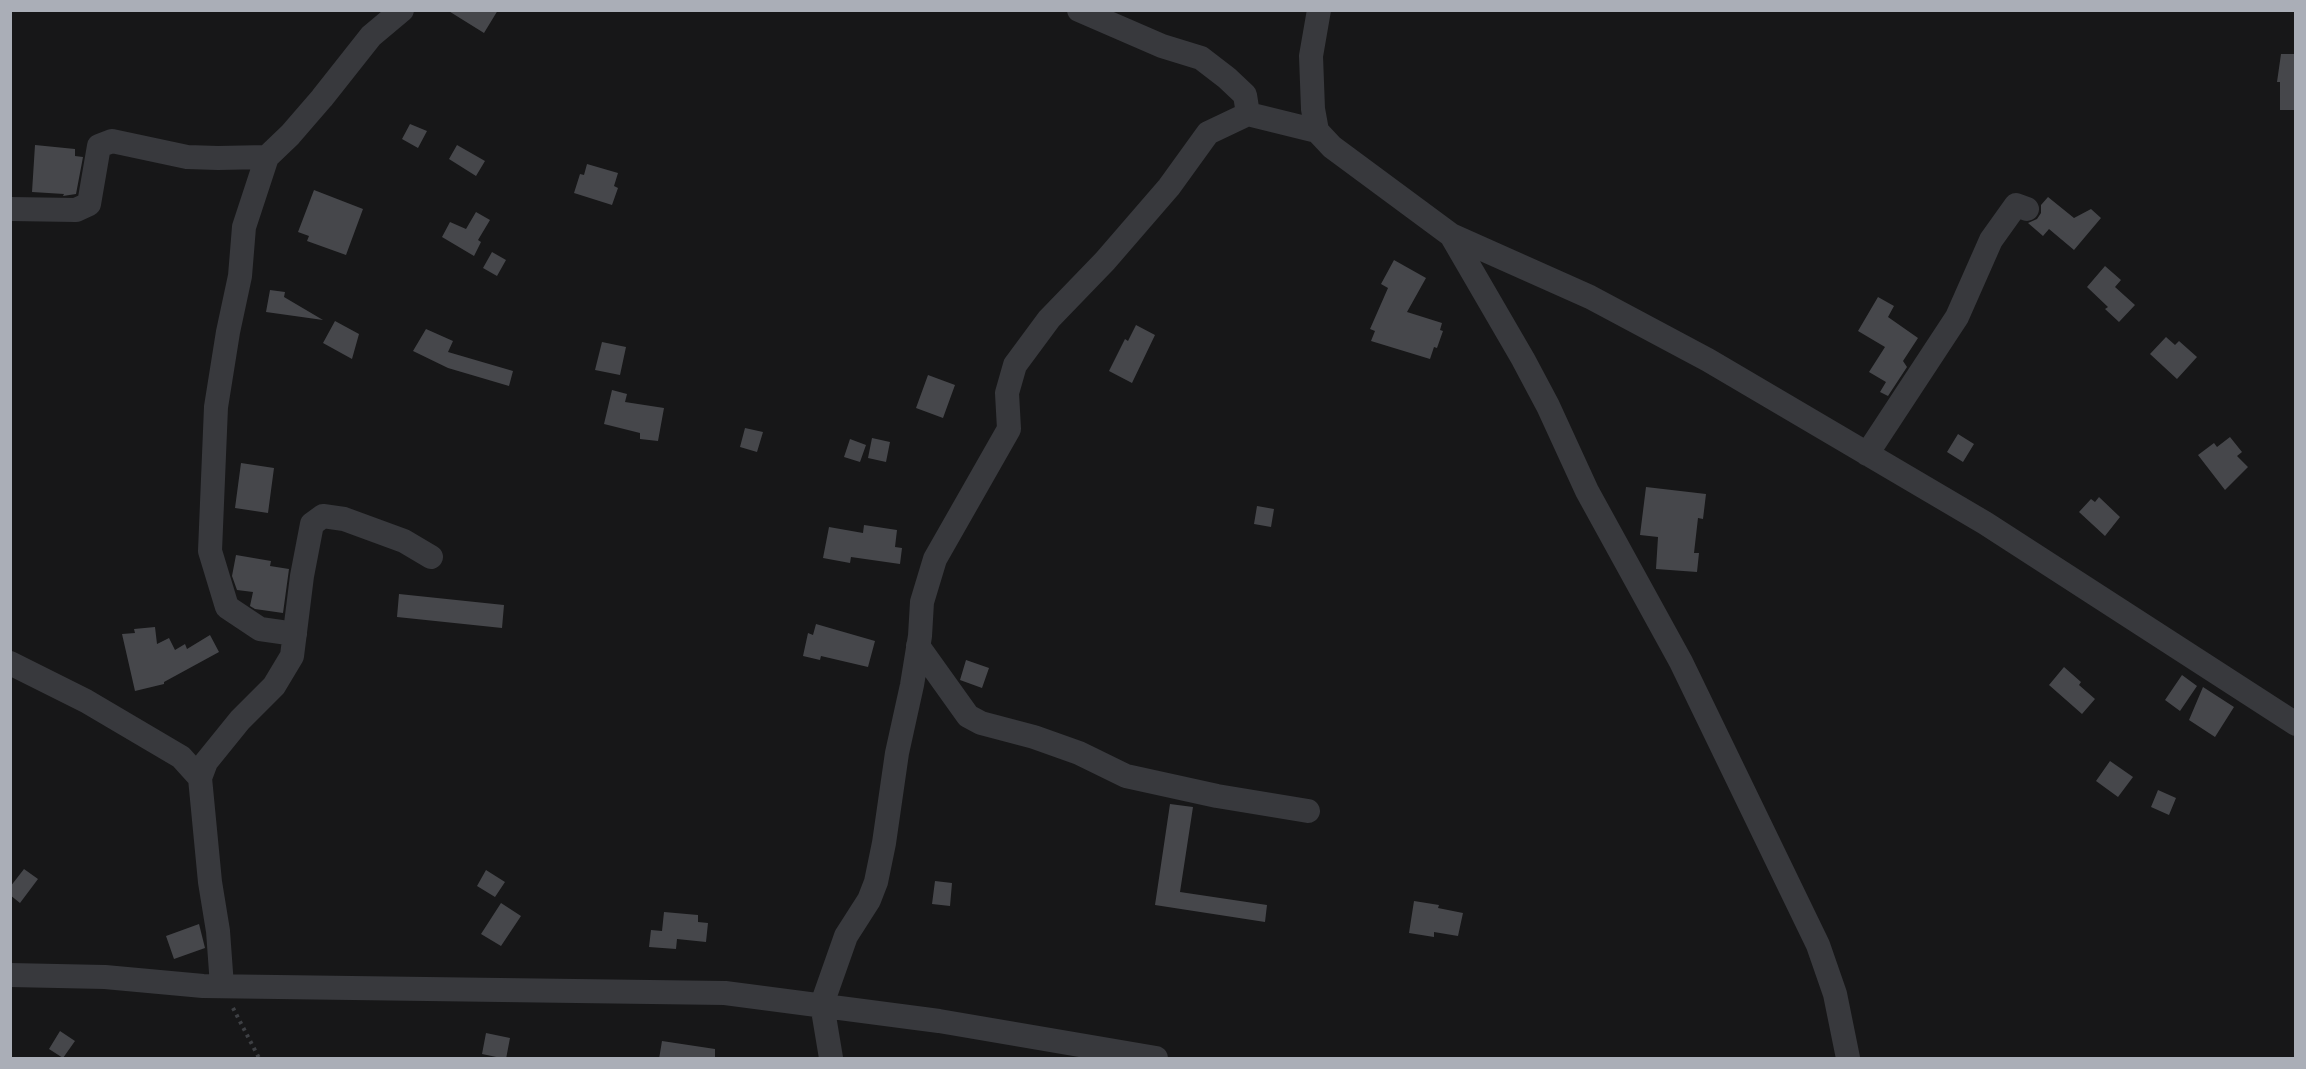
<!DOCTYPE html>
<style>
body{margin:0}
#map{position:relative;width:2306px;height:1069px;overflow:hidden;background:#171718;font-family:Ubuntu,sans-serif}
canvas{display:block}
.frame{position:absolute;inset:0;border:12px solid #aaaeb7;pointer-events:none}
</style>
<div id="map">
<canvas width="2306" height="1069"></canvas>
<div class="frame"></div>
</div>
<script>
const context = document.querySelector('canvas').getContext('2d');
context.lineJoin = 'round';
function fillPath(path, color) {
  context.fillStyle = color;
  context.fill(path, 'evenodd');
}
function poly(rows) {
  const path = new Path2D();
  for (const r of rows) {
    path.moveTo(r[0], r[1]);
    for (let i = 2; i < r.length; i += 2) path.lineTo(r[i], r[i + 1]);
  }
  return path;
}
function trace(path, color, width, dash) {
  context.strokeStyle = color;
  context.lineWidth = width;
  context.lineCap = dash ? 'butt' : 'round';
  context.setLineDash(dash || []);
  context.stroke(path);
}
fillPath(poly([
 [447,10,498,10,484,33],
 [2281,54,2295,54,2295,110,2280,110,2280,82,2277,82],
 [410,124,427,131,418,148,402,139],
 [35,145,75,149,75,156,83,157,76,194,63,196,64,194,32,192],
 [457,145,485,161,476,176,449,159],
 [587,164,618,173,614,186,618,188,612,205,574,193,580,174,584,175],
 [314,190,363,209,346,255,307,241,309,236,298,232],
 [2048,197,2074,218,2091,209,2101,218,2074,250,2049,229,2043,236,2028,223,2037,219,2041,213,2041,205],
 [476,212,490,220,478,240,481,242,474,256,442,237,450,222,466,229],
 [492,252,506,260,497,276,483,268],
 [1394,260,1426,278,1407,312,1442,323,1440,330,1443,331,1437,348,1434,347,1430,359,1371,341,1375,331,1370,329,1388,288,1381,284],
 [2105,266,2121,280,2115,287,2135,305,2119,322,2105,309,2108,307,2087,287],
 [270,290,285,292,284,297,323,320,266,312],
 [1878,297,1894,306,1888,317,1918,338,1903,361,1907,367,1888,396,1880,392,1886,382,1869,372,1885,347,1858,331],
 [335,321,359,334,352,359,323,343],
 [1136,325,1155,335,1132,383,1109,371,1125,339,1128,341],
 [426,329,453,341,448,352,513,371,509,386,448,368,413,351],
 [2166,337,2175,345,2179,341,2197,357,2177,379,2150,354],
 [602,342,626,347,620,375,595,370],
 [928,375,955,385,943,418,916,408],
 [612,390,627,394,625,402,664,408,658,441,640,439,640,433,604,424],
 [745,428,763,432,757,452,740,447],
 [1958,434,1974,444,1963,462,1947,452],
 [2230,437,2242,452,2237,456,2248,467,2225,490,2198,455,2214,443,2217,447],
 [872,438,890,442,886,462,868,458],
 [850,439,866,445,860,462,844,457],
 [241,463,274,468,268,513,235,508],
 [1646,487,1706,494,1703,519,1698,518,1694,553,1699,553,1697,572,1656,569,1658,537,1640,535],
 [2099,497,2120,517,2105,536,2079,512,2091,499,2095,502],
 [1257,506,1274,509,1271,527,1254,524],
 [864,525,897,530,895,547,902,548,900,564,851,557,850,563,823,558,829,527,863,533],
 [236,555,271,561,270,566,289,569,283,613,255,609,250,606,253,592,237,590,232,576],
 [399,594,504,605,502,628,397,617],
 [816,624,875,641,868,667,821,656,820,660,803,656,808,633,813,635],
 [155,627,157,644,169,638,175,650,185,644,187,649,210,635,219,652,164,682,164,684,135,691,122,634,135,633,134,629],
 [966,660,989,668,982,688,960,680],
 [2064,667,2081,682,2079,685,2095,699,2082,714,2049,685],
 [2182,675,2197,686,2180,711,2165,700],
 [2203,687,2234,707,2215,737,2189,720],
 [2110,761,2133,777,2118,797,2096,781],
 [2158,790,2176,798,2169,815,2151,807],
 [1170,804,1193,807,1180,892,1267,905,1265,922,1155,905],
 [24,869,38,879,20,903,10,895,10,887],
 [486,870,505,882,495,897,477,886],
 [935,881,952,883,950,906,932,904],
 [1414,901,1439,905,1438,908,1463,913,1458,936,1434,932,1434,937,1409,933],
 [501,903,521,916,501,946,481,934],
 [664,912,698,915,698,922,708,923,706,942,677,939,676,949,649,947,651,930,662,931],
 [199,924,205,948,174,959,166,936],
 [60,1031,75,1041,63,1058,49,1049],
 [486,1033,510,1038,506,1059,482,1054],
 [662,1041,715,1049,715,1059,659,1059]
]), '#46474b');
trace(poly([
 [233,1008,259,1058]
]), '#3e4044', 4, [3, 4.5]);
trace(poly([
 [1079,10,1162,46,1201,58,1227,78,1245,95,1248,114],
 [1319,10,1311,56,1313,109,1317,131,1332,147,1451,235,1523,359,1548,406,1587,491,1681,662,1818,945,1835,994,1848,1058],
 [10,209,76,210,89,204,99,146,112,141,187,157,218,158,267,157],
 [1451,235,1590,297,1708,360,1985,523,2296,724],
 [1867,454,1957,317,1991,240,2016,205,2027,209],
 [295,634,260,629,227,607,210,551,216,407,228,332,240,276,244,227,267,157,290,135,322,98,371,36,402,10],
 [918,646,968,716,981,723,1034,737,1079,753,1126,776,1217,796,1308,811],
 [10,663,86,701,181,757,200,778,210,882,218,931,222,986],
 [200,778,206,762,240,720,274,686,292,656,302,576,312,524,323,516,344,519,404,541,431,557],
 [10,975,105,977,203,986,725,993,939,1021,1156,1058],
 [831,1058,822,1004,846,936,869,900,876,882,884,843,897,753,912,685,920,636,922,602,935,559,1009,429,1007,393,1015,365,1049,319,1105,261,1169,187,1208,133,1248,114,1317,131]
]), '#38393d', 24);
</script>
